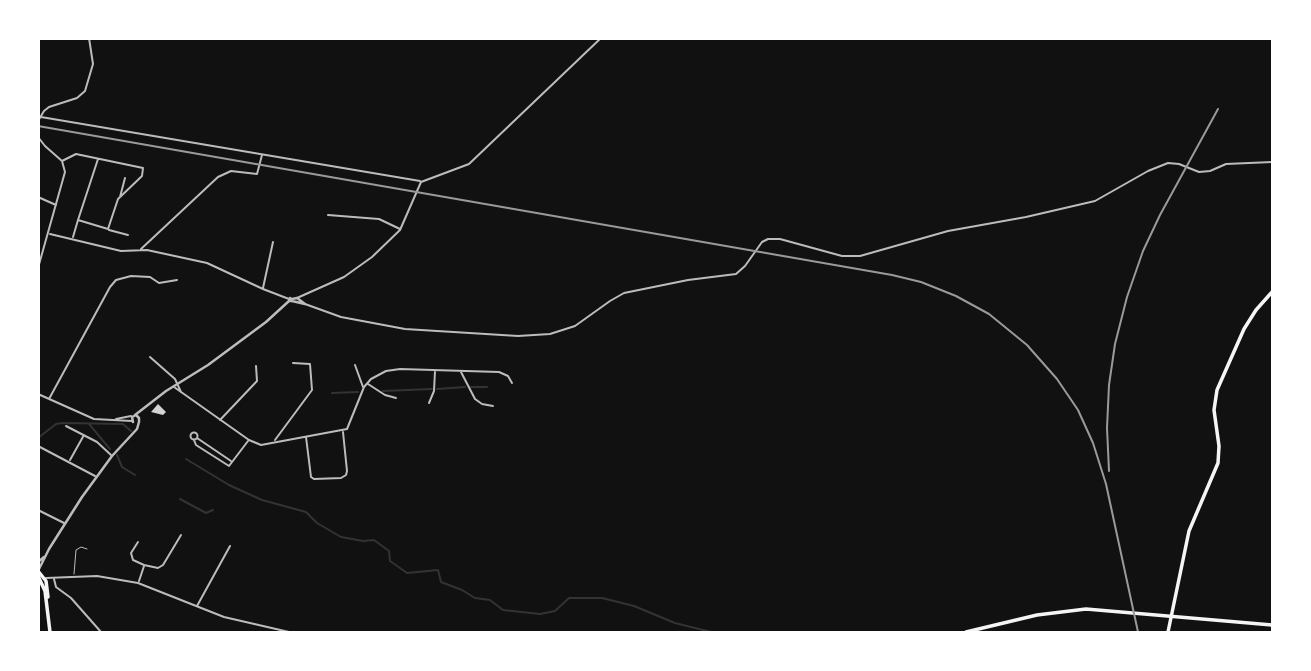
<!DOCTYPE html>
<style>
body{margin:0}
#map{position:relative;width:1311px;height:671px;overflow:hidden;background:#111;font-family:Jost,sans-serif}
canvas{display:block}
.frame{position:absolute;inset:0;border:40px solid #fff;pointer-events:none}
</style>
<div id="map">
<canvas width="1311" height="671"></canvas>
<div class="frame"></div>
</div>
<script>
const context = document.querySelector('canvas').getContext('2d');
context.lineJoin = 'round';
function poly(rows) {
  const path = new Path2D();
  for (const r of rows) {
    if (r.length === 3) {
      path.moveTo(r[0] + r[2], r[1]);
      path.arc(r[0], r[1], r[2], 0, 2 * Math.PI);
      continue;
    }
    path.moveTo(r[0], r[1]);
    for (let i = 2; i < r.length; i += 2) path.lineTo(r[i], r[i + 1]);
  }
  return path;
}
function trace(path, color, width, dash) {
  context.strokeStyle = color;
  context.lineWidth = width;
  context.lineCap = dash ? 'butt' : 'round';
  context.setLineDash(dash || []);
  context.stroke(path);
}
function fillPath(path, color) {
  context.fillStyle = color;
  context.fill(path, 'evenodd');
}
trace(poly([
 [471,387,487,387],
 [437,389,465,387],
 [383,391,432,389],
 [332,393,358,392],
 [89,424,110,449],
 [38,438,56,424,62,423,123,424,131,431],
 [117,455,122,467,135,475],
 [186,459,229,485,262,500,306,512,317,523,341,537,363,541,374,540,389,551,390,561,407,573,438,570,441,582,462,590,475,598,490,600,503,610,540,614,555,611,569,598,602,598,634,606,675,623,711,632],
 [180,499,206,513,213,510]
]), '#333', 2);
fillPath(poly([
 [158,404,166,412,163,415,151,412]
]), '#d3d3d3');
trace(poly([
 [74,574,76,550,81,547,87,549]
]), '#bcbcbc', 1);
trace(poly([
 [41,117,420,181],
 [38,121,44,111,49,107,77,98,85,91,93,64,89,38],
 [38,137,45,146,62,161,65,172,38,268],
 [62,161,76,154,143,168,142,176,118,199,108,229,78,220,98,159],
 [38,197,56,205],
 [120,197,125,178],
 [328,215,379,219,400,229],
 [109,230,128,235],
 [50,234,121,251,147,250,207,263,263,289,289,299],
 [73,237,78,220],
 [141,249,218,177,231,171,257,174,262,155],
 [263,288,273,242],
 [297,298,344,277,372,257,400,230,421,182,469,164,601,38],
 [305,304,341,317,405,329,518,336,550,334,575,326,610,301,624,293,688,280,736,274,745,266,762,242,768,239,780,239,842,256,860,256,948,231,1026,217,1095,201,1148,171,1168,163,1179,164,1199,172,1210,171,1226,164,1272,162],
 [150,357,175,379,181,392],
 [355,365,363,387],
 [461,372,475,399,482,404,493,406],
 [368,384,385,395,396,398],
 [174,387,249,440,261,445,347,429,364,387,371,379,386,371,400,369,499,372,508,376,512,383],
 [38,394,94,419,132,421],
 [49,399,110,287,116,280,131,276,150,277,159,283,177,280],
 [429,403,434,391,435,371],
 [116,419,131,416],
 [220,420,257,381,256,366],
 [66,426,97,442,111,455],
 [194,436,3.5],
 [306,437,311,477,314,479,341,478,346,475,347,471,343,432],
 [197,438,231,461],
 [194,440,196,445,229,466,248,441],
 [275,440,312,390,310,364,293,363],
 [38,446,95,476],
 [70,460,84,435],
 [38,510,64,523],
 [138,542,131,553,133,560,144,565,158,568,163,565,181,535],
 [46,578,97,576,138,583,224,617,289,632],
 [54,579,56,587,71,598,101,632],
 [139,581,144,566],
 [197,606,230,546]
]), '#bcbcbc', 2);
trace(poly([
 [290,298,292,299,291,301,289,301,290,298],
 [292,299,297,298,305,304],
 [292,301,305,304],
 [135,415,166,391,208,365,266,322,289,301],
 [133,422,132,417,136,415,139,418,139,422],
 [38,562,44,557],
 [38,571,49,549,82,497,112,456,137,429,139,422]
]), '#bcbcbc', 2.5);
trace(poly([
 [38,571,46,581,48,597],
 [38,576,45,591,50,632],
 [1168,632,1189,531,1218,463,1219,446,1214,410,1217,390,1244,329,1256,310,1272,292]
]), '#f5f5f5', 3.5);
trace(poly([
 [966,632,1037,615,1086,609,1272,625]
]), '#f5f5f5', 3.5);
trace(poly([
 [38,126,892,275,921,282,956,296,989,314,1027,345,1057,379,1078,410,1093,443,1106,484,1138,632],
 [1109,471,1107,428,1109,385,1115,344,1127,297,1143,251,1160,215,1218,109]
]), '#9a9a9a', 2);
</script>
